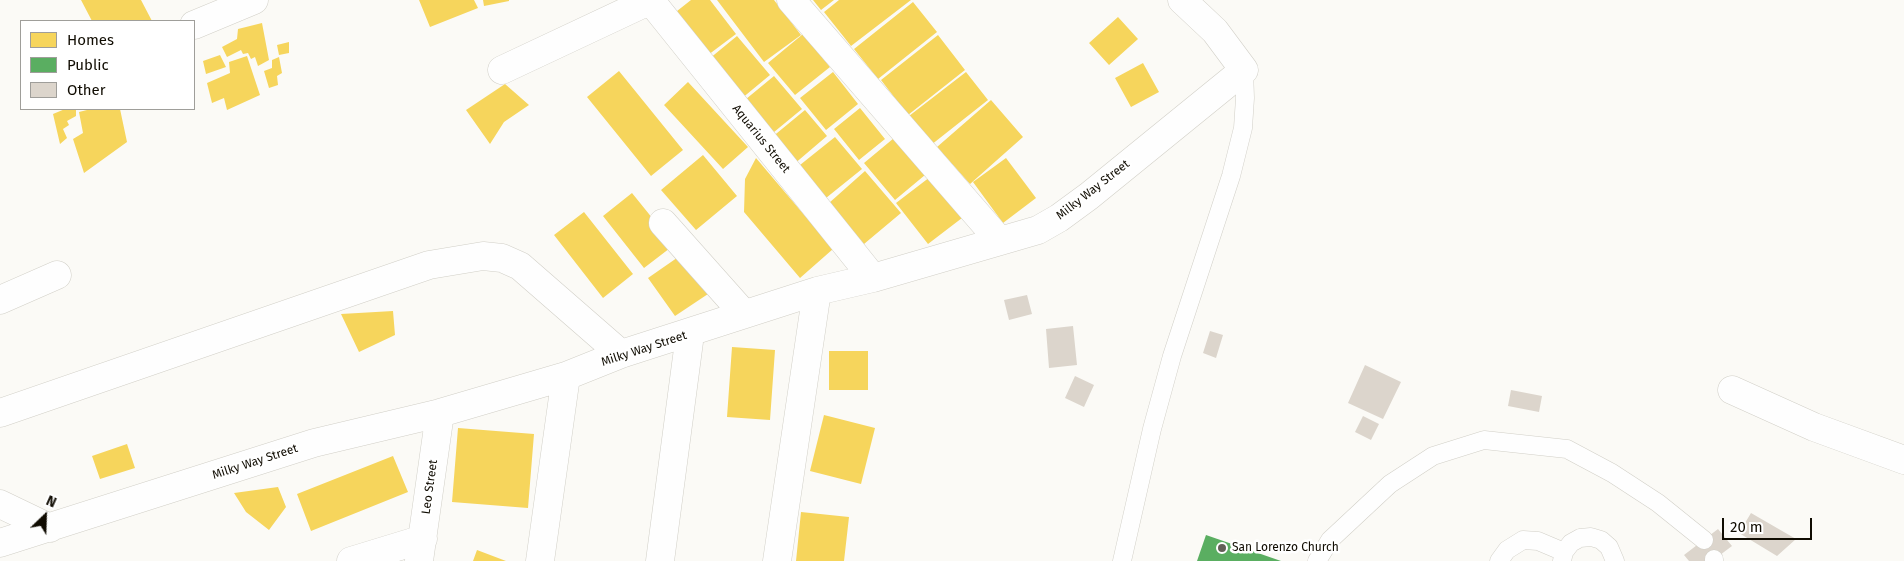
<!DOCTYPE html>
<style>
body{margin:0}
#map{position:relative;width:1904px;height:561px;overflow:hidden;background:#fbfaf6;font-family:"Fira Sans",sans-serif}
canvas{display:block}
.legend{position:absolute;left:20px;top:20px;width:175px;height:90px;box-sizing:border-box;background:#fff;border:1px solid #9f9e9a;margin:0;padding:6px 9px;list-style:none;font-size:15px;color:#100c02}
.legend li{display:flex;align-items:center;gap:10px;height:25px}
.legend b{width:25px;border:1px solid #9f9e9a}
.north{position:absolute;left:20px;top:491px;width:50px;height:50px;-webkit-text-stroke:4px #fff;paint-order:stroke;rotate:24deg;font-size:14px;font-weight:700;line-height:20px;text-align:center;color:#100c02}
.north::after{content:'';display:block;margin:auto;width:18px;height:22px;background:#100c02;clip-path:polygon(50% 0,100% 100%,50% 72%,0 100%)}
.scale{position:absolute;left:1722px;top:518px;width:90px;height:22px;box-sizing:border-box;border:2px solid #100c02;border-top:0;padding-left:6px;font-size:15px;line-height:18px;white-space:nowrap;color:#100c02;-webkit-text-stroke:4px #fff;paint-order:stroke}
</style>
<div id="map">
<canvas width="1904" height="561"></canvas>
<ul class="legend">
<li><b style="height:14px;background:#f6d55c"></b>Homes</li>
<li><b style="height:14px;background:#5aae61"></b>Public</li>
<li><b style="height:14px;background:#dcd5cc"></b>Other</li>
</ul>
<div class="north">N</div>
<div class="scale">20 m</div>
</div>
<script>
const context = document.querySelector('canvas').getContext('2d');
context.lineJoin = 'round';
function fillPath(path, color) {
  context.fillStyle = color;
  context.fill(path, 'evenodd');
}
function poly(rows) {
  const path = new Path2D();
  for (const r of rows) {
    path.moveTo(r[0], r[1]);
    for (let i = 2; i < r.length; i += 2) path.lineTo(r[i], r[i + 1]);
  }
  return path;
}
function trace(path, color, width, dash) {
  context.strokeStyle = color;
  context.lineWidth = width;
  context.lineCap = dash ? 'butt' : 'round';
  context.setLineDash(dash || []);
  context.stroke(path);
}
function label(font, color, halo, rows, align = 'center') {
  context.font = font + ' "Fira Sans",sans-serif';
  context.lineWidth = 5;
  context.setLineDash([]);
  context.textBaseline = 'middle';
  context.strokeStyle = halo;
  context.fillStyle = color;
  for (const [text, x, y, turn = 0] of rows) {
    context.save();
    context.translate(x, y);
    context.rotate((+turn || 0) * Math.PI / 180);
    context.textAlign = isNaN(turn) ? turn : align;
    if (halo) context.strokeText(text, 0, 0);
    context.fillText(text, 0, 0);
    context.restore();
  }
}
fillPath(poly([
 [81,0,141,0,152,21,92,21],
 [419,0,474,0,478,8,430,27],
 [483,0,509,0,509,1,484,6],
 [691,0,710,0,736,34,704,58,672,15],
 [717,0,774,0,801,35,764,62],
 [813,0,834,0,821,10],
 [839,0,911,0,851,46,824,12],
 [913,2,937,32,878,79,854,49],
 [1118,17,1138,39,1109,65,1089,43],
 [262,23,269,60,258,66,255,57,251,59,248,53,243,54,241,50,227,57,222,47,237,39,238,29],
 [803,34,830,67,795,95,768,63],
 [938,35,965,70,908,115,881,80],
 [737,36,770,75,741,99,709,59],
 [289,42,289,53,279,55,277,45],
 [220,55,226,67,206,74,203,61],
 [247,56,260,95,227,110,224,98,212,103,207,83,230,73,229,62],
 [279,57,282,73,277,76,278,85,269,88,264,71,272,68,272,60],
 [1143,63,1159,92,1131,107,1115,78],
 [619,71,683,150,651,176,587,97],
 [833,72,858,104,826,130,800,98],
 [966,72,988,100,931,145,909,116],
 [774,76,802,109,768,137,740,104],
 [688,82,748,147,723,169,664,105],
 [505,84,529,105,504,122,490,144,466,110],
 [991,100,1023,137,970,184,937,147],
 [860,108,885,139,859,160,834,129],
 [65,109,76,109,76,116,67,121,69,125,63,129,67,138,60,144,53,114],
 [91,109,120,109,127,142,84,173,73,139,83,133,79,112],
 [805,110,827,136,793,165,771,138],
 [835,137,862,169,826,198,800,165],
 [894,138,925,175,895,200,864,163],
 [703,155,737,196,696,230,661,190],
 [756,158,833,249,800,278,744,212,745,179],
 [1006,158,1036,198,1003,223,973,182],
 [865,171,901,213,864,244,829,203],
 [930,177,962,218,928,244,896,203],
 [632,193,674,245,644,268,603,216],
 [584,212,633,274,603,298,554,235],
 [684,253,711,292,675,316,648,278],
 [393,311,395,335,359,352,341,314],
 [732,347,775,350,770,420,727,417],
 [829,351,868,351,868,390,829,390],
 [824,415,875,428,861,484,810,471],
 [458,428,534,434,528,508,452,502],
 [127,444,135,468,100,479,92,456],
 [393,456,408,492,311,531,297,494],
 [278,487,286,507,269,530,246,512,234,493],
 [801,512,849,517,844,561,796,561],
 [477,550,506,561,473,561]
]), '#f6d55c');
fillPath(poly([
 [1206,535,1281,561,1197,561]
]), '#5aae61');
fillPath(poly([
 [1027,295,1032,314,1009,320,1004,300],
 [1073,326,1077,365,1049,368,1046,329],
 [1210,331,1223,335,1216,358,1203,353],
 [1365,365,1401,382,1383,419,1348,403],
 [1075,376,1094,385,1084,407,1065,398],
 [1511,390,1542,396,1539,412,1508,406],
 [1363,416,1379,424,1371,440,1355,432],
 [1751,513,1796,539,1777,556,1739,533],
 [1718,529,1732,546,1712,561,1689,561,1684,555]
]), '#dcd5cc');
const lane = poly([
 [1122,561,1152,429,1172,356,1231,176,1243,128,1245,98,1244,70],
 [1317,561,1330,540,1390,484,1433,456,1484,440,1567,449,1612,473,1658,503,1704,540],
 [1499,561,1507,550,1523,540,1538,541,1564,552],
 [1562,561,1564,552,1571,543,1580,538,1591,537,1601,540,1609,547,1615,561],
 [1714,561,1714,559]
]);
const street = poly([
 [650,0,873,278],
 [791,0,1000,241],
 [194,25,254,0],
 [502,70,651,0],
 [663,223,744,314],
 [0,300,57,275],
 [1732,390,1814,427,1904,460],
 [0,413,429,265,483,256,502,258,520,266,621,354],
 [0,504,50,528],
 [0,543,314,443,440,413,566,376,621,354,817,291,873,278,1038,230,1059,218,1089,196,1244,70,1215,31,1182,0],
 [351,561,423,539],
 [419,561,440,413],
 [540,561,566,376],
 [660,561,690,334],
 [777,561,817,291]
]);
trace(lane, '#d1cfc7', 19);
trace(street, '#d1cfc7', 29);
trace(lane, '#fefefe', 18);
trace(street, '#fefefe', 28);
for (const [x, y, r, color] of [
 [1222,548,5,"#625f57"]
]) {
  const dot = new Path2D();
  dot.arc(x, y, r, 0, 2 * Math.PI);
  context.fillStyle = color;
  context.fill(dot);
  trace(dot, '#fff', 2);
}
label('12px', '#100c02', '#fff', [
 ["Aquarius Street",761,139,51],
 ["Milky Way Street",1093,190,-38],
 ["Milky Way Street",644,349,-18],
 ["Milky Way Street",255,462,-18],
 ["Leo Street",430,487,-82]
]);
label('12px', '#100c02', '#fff', [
 ["San Lorenzo Church",1232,548]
], 'left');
</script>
